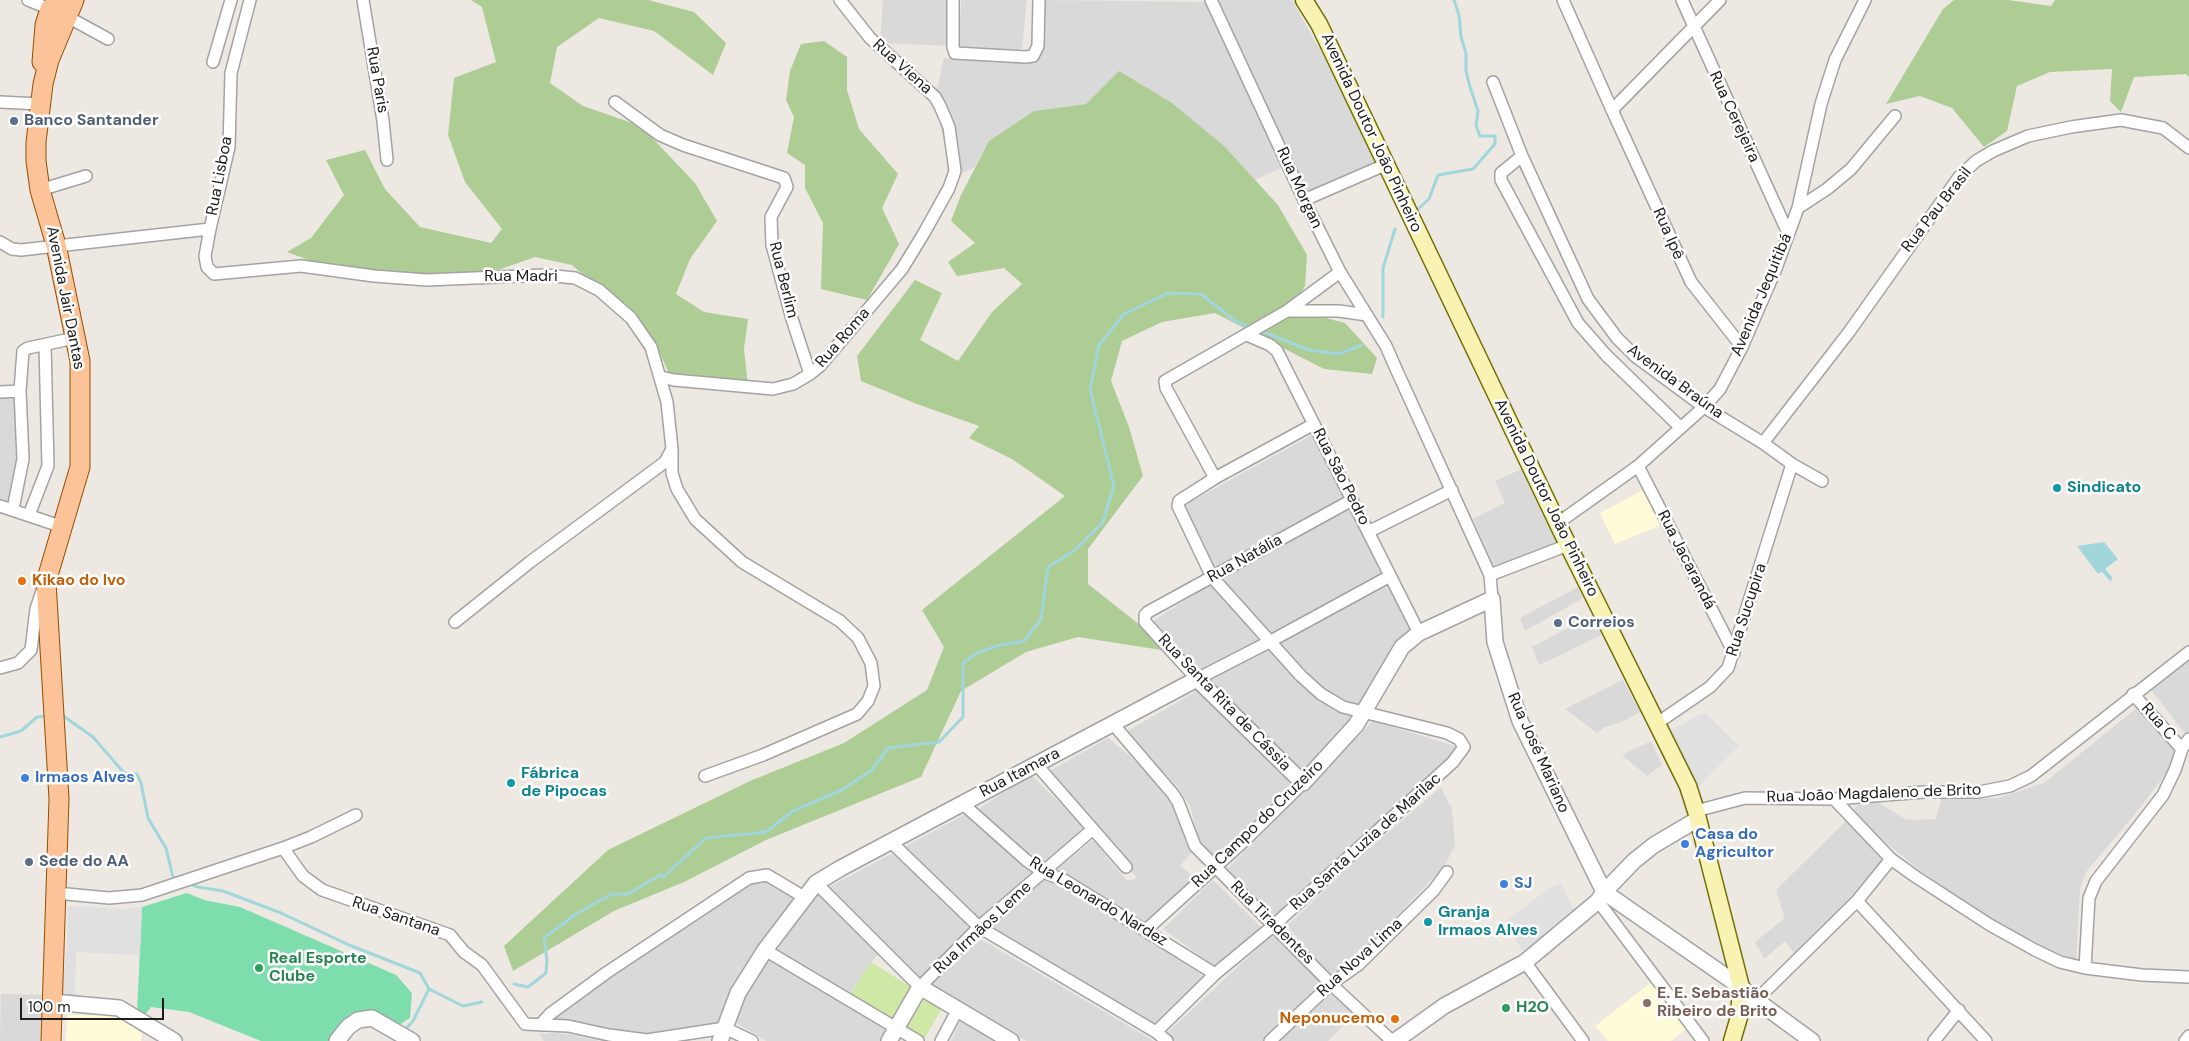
<!DOCTYPE html>
<meta charset="utf-8">
<style>
body{margin:0}
#map{position:relative;width:2189px;height:1041px;overflow:hidden;background:#ede8e1;font-family:"DM Sans",sans-serif}
canvas{display:block}
.scale{position:absolute;left:20px;top:998px;width:144px;height:22px;box-sizing:border-box;border:2px solid #1c1c1c;border-top:0;padding-left:6px;font-size:15px;line-height:18px;white-space:nowrap;color:#1c1c1c;-webkit-text-stroke:4px #fff;paint-order:stroke}
</style>
<div id="map">
<canvas width="2189" height="1041"></canvas>
<div class="scale">100 m</div>
</div>
<script>
const context = document.querySelector('canvas').getContext('2d');
context.lineJoin = 'round';
function fillPath(path, color) {
  context.fillStyle = color;
  context.fill(path, 'evenodd');
}
function poly(rows) {
  const path = new Path2D();
  for (const r of rows) {
    path.moveTo(r[0], r[1]);
    for (let i = 2; i < r.length; i += 2) path.lineTo(r[i], r[i + 1]);
  }
  return path;
}
function trace(path, color, width, dash) {
  context.strokeStyle = color;
  context.lineWidth = width;
  context.lineCap = dash ? 'butt' : 'round';
  context.setLineDash(dash || []);
  context.stroke(path);
}
function label(font, color, halo, rows, align = 'center') {
  context.font = font + ' "DM Sans",sans-serif';
  context.lineWidth = 5;
  context.setLineDash([]);
  context.textBaseline = 'middle';
  context.strokeStyle = halo;
  context.fillStyle = color;
  for (const [text, x, y, turn = 0] of rows) {
    context.save();
    context.translate(x, y);
    context.rotate((+turn || 0) * Math.PI / 180);
    context.textAlign = isNaN(turn) ? turn : align;
    if (halo) context.strokeText(text, 0, 0);
    context.fillText(text, 0, 0);
    context.restore();
  }
}
fillPath(poly([
 [883,0,951,0,951,46,880,43],
 [961,0,1027,0,1022,49,959,52],
 [1049,0,1207,2,1288,165,1255,180,1230,153,1119,72,1086,104,1034,111,989,141,974,168,954,176,934,103,944,58,1029,62,1034,1],
 [1214,0,1292,0,1383,164,1308,196],
 [0,395,16,395,18,465,10,504,0,502],
 [1316,433,1350,499,1217,572,1185,510,1188,503],
 [1522,469,1558,542,1496,571,1473,519,1505,503,1495,481],
 [1352,502,1384,574,1270,634,1221,580],
 [1387,582,1414,636,1364,709,1329,694,1279,643],
 [1210,585,1261,640,1201,676,1151,622],
 [1578,587,1583,598,1525,631,1520,618],
 [1592,615,1602,635,1539,665,1532,647],
 [1270,647,1361,719,1305,777,1209,680],
 [2189,657,2189,738,2188,738,2150,688],
 [1623,680,1640,712,1619,723,1605,727,1597,733,1565,709],
 [1200,689,1299,787,1217,862,1198,837,1190,806,1177,786,1124,733],
 [2138,707,2180,755,2140,808,2086,872,2080,889,2076,961,2009,930,1943,889,1875,834,1853,811,1860,802,1877,802,1907,820,1936,819,1941,799,1998,798,2044,783],
 [1373,721,1455,746,1455,755,1274,922,1228,868],
 [1108,738,1130,756,1175,802,1193,851,1180,866,1198,879,1147,925,1056,870,1093,840,1127,881,1137,878,1050,771],
 [1651,741,1662,765,1647,776,1622,755],
 [1031,775,1088,830,1045,867,978,809],
 [1441,787,1452,809,1455,845,1444,867,1335,979,1287,926,1362,855],
 [966,814,1037,873,981,921,904,847],
 [1848,819,1887,863,1795,955,1785,941,1764,959,1755,942,1785,918,1776,890],
 [895,852,975,928,919,979,827,888],
 [1046,875,1123,922,1206,978,1154,1029,989,926],
 [773,876,806,894,765,945,718,1023,661,1035,634,1036,553,1021,605,978,750,884],
 [1213,880,1263,929,1217,968,1163,929],
 [819,888,881,951,871,962,850,994,777,950],
 [1274,933,1324,985,1264,1041,1173,1041,1166,1034],
 [977,938,991,945,1154,1041,1027,1041,930,984,942,969],
 [770,958,889,1032,885,1041,766,1041,735,1022,750,988],
 [1332,993,1355,1014,1328,1041,1278,1041],
 [1,994,44,995,40,1041,0,1041],
 [961,1020,978,1028,998,1041,951,1041],
 [552,1033,569,1034,600,1041,544,1041,539,1034]
]), '#dad9d9');
fillPath(poly([
 [1645,489,1662,525,1615,544,1600,513],
 [1653,981,1689,1027,1671,1041,1608,1041,1595,1026],
 [67,1015,122,1016,142,1034,141,1041,66,1041]
]), '#fffad8');
fillPath(poly([
 [871,962,914,989,894,1020,850,994],
 [926,997,942,1008,923,1041,904,1029]
]), '#d0e8a6');
fillPath(poly([
 [471,0,648,0,694,12,726,43,713,75,654,31,599,18,557,47,550,83,583,106,641,126,695,183,717,221,690,259,676,294,704,312,748,319,744,349,748,386,673,382,652,336,572,265,535,257,498,270,418,276,322,265,287,252,311,238,344,195,326,160,365,150,385,189,420,227,491,243,502,229,465,182,448,135,454,78,496,62,482,7],
 [1954,0,2008,0,2051,6,2055,0,2189,0,2189,77,2186,74,2134,77,2121,112,2110,101,2112,69,2050,72,2017,86,2007,131,1984,147,1952,108,1920,96,1886,104,1943,9],
 [824,41,847,57,847,90,859,129,898,174,882,208,899,244,867,300,821,289,823,223,805,188,805,165,787,153,794,117,786,100,790,71,801,44],
 [1119,71,1172,103,1224,146,1278,205,1307,255,1305,286,1291,309,1345,323,1377,358,1372,374,1324,369,1215,313,1162,322,1122,341,1111,381,1129,427,1143,476,1088,549,1088,584,1174,652,1078,637,1026,652,961,691,921,777,766,840,684,882,614,911,513,971,504,946,608,850,750,781,844,743,927,690,944,647,922,610,1065,496,1012,459,969,438,979,426,917,404,861,381,857,356,915,280,942,293,920,340,958,361,992,312,1022,284,1004,268,957,276,948,262,975,243,951,221,961,195,989,141,1034,111,1086,104]
]), '#adcd95');
fillPath(poly([
 [187,893,204,900,240,907,396,975,412,993,410,1018,396,1027,361,1013,332,1041,261,1041,189,1012,151,1007,145,1015,137,1013,142,907]
]), '#7eddac');
fillPath(poly([
 [1705,712,1739,746,1697,788,1668,732],
 [1561,883,1576,916,1526,956,1504,922,1551,887],
 [68,906,126,909,142,907,140,955,76,952,75,1000,61,998,67,946]
]), '#e0e0e0');
fillPath(poly([
 [2104,542,2118,559,2105,569,2112,577,2111,582,2102,572,2098,574,2077,546]
]), '#a1d6dc');
trace(poly([
 [1417,210,1429,199,1438,175,1473,169,1495,144,1495,136,1480,136,1476,126,1478,111,1470,87,1466,71,1466,53,1461,37,1459,15,1454,0],
 [1383,317,1383,268,1395,229],
 [1261,331,1309,350,1339,354,1362,345],
 [62,715,93,737,124,773,137,774,141,783,148,818,166,848,173,877,178,879],
 [0,737,21,731,37,717,48,716],
 [188,883,198,887,223,891,281,913,349,945,420,973,429,989,413,1021,403,1032],
 [514,984,528,987,546,973,547,960,544,938,576,914,612,894,628,894,660,875,663,877,706,838,766,832,793,811,842,790,872,770,888,748,939,742,963,717,963,663,977,653,1000,645,1024,641,1041,619,1048,567,1074,551,1103,522,1114,486,1090,389,1099,345,1124,314,1168,293,1201,294,1235,321,1252,328],
 [429,989,463,1006,482,1002]
]), '#a1d6dc', 3);
const minor = poly([
 [28,0,50,9],
 [363,0,383,121,387,160],
 [953,0,953,47,955,53,1026,57,1033,56,1038,46,1039,0],
 [1211,0,1304,200,1340,272,1386,346,1397,371,1490,575,1492,599],
 [1563,0,1612,110,1720,0],
 [1682,0,1788,233],
 [66,16,108,39],
 [213,62,231,0],
 [1493,82,1522,156,1588,299,1617,338,1635,356,1704,407,1763,443,1792,464,1822,481],
 [0,102,40,104],
 [615,102,660,135,683,145,784,178,787,187,771,217,772,245,792,319,810,374],
 [1612,110,1691,282,1742,347],
 [1522,156,1501,173,1501,180,1578,323,1606,355,1680,427],
 [40,190,86,176],
 [1304,200,1387,164],
 [1798,208,1827,189,1851,169,1895,116],
 [210,229,205,256,207,267,214,274,301,266,374,276,427,280,545,275,575,278,599,290,631,318,651,347,667,402,672,449,665,462,530,562,455,622],
 [0,242,12,249,21,250,210,229,229,147,231,73,250,0],
 [1287,311,1339,311,1367,315],
 [1247,335,1270,345,1277,351,1419,633],
 [661,377,674,380,773,389,793,384,810,374,820,366,902,269,924,233,949,188,955,171,949,127,940,106,935,97,870,38,840,0],
 [0,392,20,391],
 [1763,443,1849,332,1959,177,1976,161,1993,151,2028,136,2071,127,2121,120,2163,128,2189,148],
 [672,451,672,473,677,489,695,519,742,562,840,621,858,638,871,663,874,686,868,701,857,714,763,755,705,776],
 [1638,466,1734,653],
 [1215,478,1166,388,1165,381,1287,311,1340,272],
 [1352,500,1148,612,1145,615,1145,622,1197,679,1269,642,1390,576],
 [0,506,63,527],
 [13,509,23,459,20,391,23,351,28,348,75,338],
 [29,515,48,466,45,345],
 [1558,523,1638,466,1704,407,1720,389,1742,347,1775,271,1798,208,1821,104,1835,60,1865,0],
 [1368,532,1452,490],
 [1490,575,1568,545],
 [0,668,18,663,31,650,36,609,43,588],
 [2133,694,2182,749],
 [1113,724,1173,794,1178,802,1195,846,1331,984,1392,1041],
 [1656,724,1710,687,1728,668,1792,464],
 [1036,764,1126,867],
 [1834,799,1891,859,1916,877,1990,925,2035,950,2060,962,2085,968,2142,975,2189,977],
 [963,804,1026,860,1043,872,1064,880,1215,974],
 [1696,811,1745,798,1834,799,1924,792,1979,792,2010,786,2031,776,2189,652],
 [891,842,979,927,1156,1032,1167,1041],
 [283,848,303,876,322,890,450,935,464,952,482,965,525,1024,568,1026,609,1035,647,1040,725,1028,752,1041],
 [816,883,920,987,979,927,1093,829],
 [56,893,109,898,142,895,283,848,311,837,356,815],
 [1598,901,1703,1041],
 [1857,901,1986,1041],
 [1146,930,1244,841,1303,783],
 [765,950,918,1041],
 [1525,962,1583,1041],
 [2085,968,2089,898,2096,881,2163,795,2175,770,2182,749,2189,739],
 [1739,1017,1857,901,1891,859],
 [540,1025,550,1014,606,973,749,878,767,875,804,897],
 [1156,1032,1215,974,1273,926,1453,762,1464,747,1459,739,1447,733,1343,707,1321,694,1301,676,1212,577,1178,506,1179,501,1215,478,1314,424],
 [941,1041,958,1009],
 [1270,1041,1331,984,1358,965,1434,890,1447,872],
 [1934,1041,1959,1010],
 [2185,1041,2189,1036]
]);
const tertiary = poly([
 [53,1002,119,1008,174,1041],
 [337,1041,348,1027,358,1020,372,1018,412,1041],
 [720,1041,738,993,765,950,816,883,841,868,1197,679,1303,783,1356,725,1402,647,1419,633,1492,599,1495,642,1520,721,1604,892,1741,987,1756,1000,1812,1041],
 [889,1041,920,987,1011,1041],
 [1395,1041,1444,1006,1525,962,1598,901,1604,892,1634,861,1654,845,1698,819]
]);
const secondary = poly([
 [1304,0,1319,24,1568,545,1688,786,1696,811,1741,987,1739,1017,1732,1041]
]);
const primary = poly([
 [42,62,45,25,50,9,59,0],
 [51,1041,59,799,46,582,80,467,80,361,56,245,40,190,36,161,36,142,43,84,49,60,74,0]
]);
trace(minor, '#a3a3a3', 14);
trace(tertiary, '#a3a3a3', 18);
trace(secondary, '#716e04', 19);
trace(primary, '#934f00', 21);
trace(minor, '#fff', 11);
trace(tertiary, '#fff', 15);
trace(secondary, '#f9f3b3', 16);
trace(primary, '#fcc398', 19);
for (const [x, y, r, color] of [
 [14,121,5,"#5c6f8a"],
 [2057,488,5,"#0f9aa8"],
 [22,581,5,"#e8710a"],
 [1558,623,5,"#5c6f8a"],
 [25,778,5,"#3f7fe0"],
 [511,783,5,"#0f9aa8"],
 [1685,844,5,"#3f7fe0"],
 [29,862,5,"#5c6f8a"],
 [1504,884,5,"#3f7fe0"],
 [1428,922,5,"#0f9aa8"],
 [259,968,5,"#2e9e5b"],
 [1647,1003,5,"#8d6e63"],
 [1506,1008,5,"#2e9e5b"],
 [1395,1019,5,"#e8710a"]
]) {
  const dot = new Path2D();
  dot.arc(x, y, r, 0, 2 * Math.PI);
  context.fillStyle = color;
  context.fill(dot);
  trace(dot, '#fff', 2);
}
label('16px', '#1c1c1c', '#fff', [
 ["Rua Viena",902,67,42],
 ["Rua Paris",377,80,80],
 ["Rua Cerejeira",1734,117,65],
 ["Avenida Doutor João Pinheiro",1371,133,65],
 ["Rua Lisboa",220,176,-79],
 ["Rua Morgan",1299,188,65],
 ["Rua Pau Brasil",1937,210,-52],
 ["Rua Ipê",1668,234,66],
 ["Rua Madri",521,277],
 ["Rua Berlim",783,280,76],
 ["Avenida Jequitibá",1762,295,-67],
 ["Avenida Jair Dantas",65,298,79],
 ["Rua Roma",843,338,-49],
 ["Avenida Braúna",1675,382,36],
 ["Rua São Pedro",1341,477,63],
 ["Avenida Doutor João Pinheiro",1546,498,64],
 ["Rua Natália",1245,559,-29],
 ["Rua Jacarandá",1686,560,63],
 ["Rua Sucupira",1747,610,-72],
 ["Rua Santa Rita de Cássia",1224,703,46],
 ["Rua C",2158,722,49],
 ["Rua José Mariano",1538,753,66],
 ["Rua Itamara",1020,773,-28],
 ["Rua João Magdaleno de Brito",1874,794,-2],
 ["Rua Campo do Cruzeiro",1258,824,-44],
 ["Rua Santa Luzia de Marilac",1366,842,-42],
 ["Rua Leonardo Nardez",1098,902,31],
 ["Rua Santana",396,917,19],
 ["Rua Tiradentes",1272,923,45],
 ["Rua Irmãos Leme",983,928,-43],
 ["Rua Nova Lima",1360,958,-42]
]);
label('bold 16px', '#4e5e75', '#fff', [
 ["Banco Santander",24,121],
 ["Correios",1568,623],
 ["Sede do AA",39,862]
], 'left');
label('bold 16px', '#0d838f', '#fff', [
 ["Sindicato",2067,488],
 ["Fábrica",521,774],
 ["de Pipocas",521,792],
 ["Granja",1438,913],
 ["Irmaos Alves",1438,931]
], 'left');
label('bold 16px', '#c56008', '#fff', [
 ["Kikao do Ivo",32,581],
 ["Neponucemo",1385,1019,"right"]
], 'left');
label('bold 16px', '#366cbe', '#fff', [
 ["Irmaos Alves",35,778],
 ["Casa do",1695,835],
 ["Agricultor",1695,853],
 ["SJ",1514,884]
], 'left');
label('bold 16px', '#27864d', '#fff', [
 ["Real Esporte",269,959],
 ["Clube",269,977],
 ["H2O",1516,1008]
], 'left');
label('bold 16px', '#785e54', '#fff', [
 ["E. E. Sebastião",1657,994],
 ["Ribeiro de Brito",1657,1012]
], 'left');
</script>
